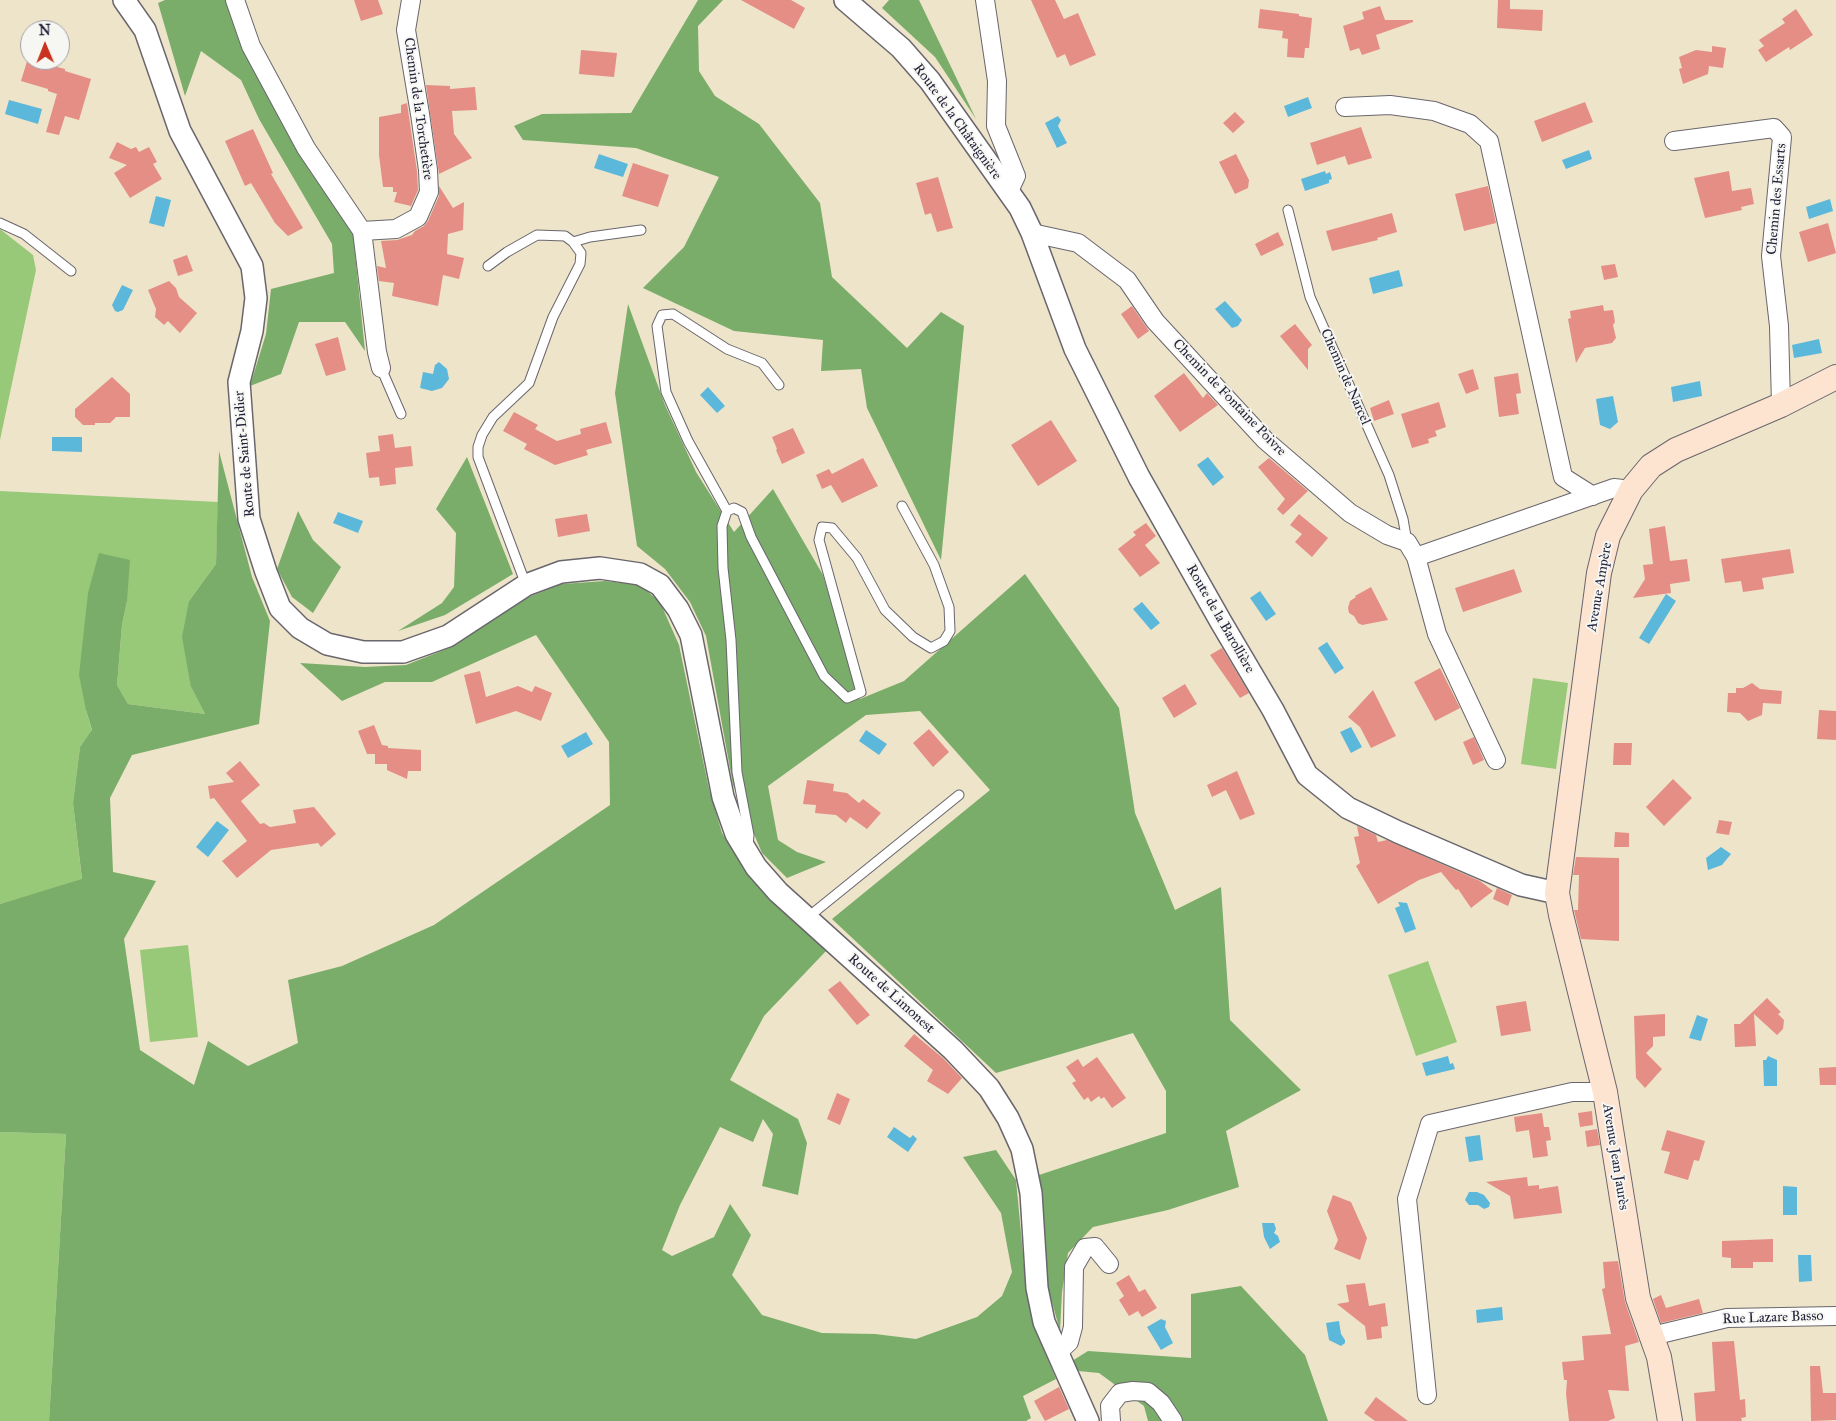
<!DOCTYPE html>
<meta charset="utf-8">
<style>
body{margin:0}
#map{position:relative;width:1836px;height:1421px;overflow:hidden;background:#eee4ca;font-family:"IM FELL Great Primer",serif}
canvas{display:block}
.north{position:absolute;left:20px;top:20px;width:50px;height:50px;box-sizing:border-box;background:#f6f6f2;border:1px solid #a1a1a9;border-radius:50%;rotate:359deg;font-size:14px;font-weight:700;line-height:20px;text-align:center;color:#22223b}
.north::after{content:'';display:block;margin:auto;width:18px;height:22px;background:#c8321e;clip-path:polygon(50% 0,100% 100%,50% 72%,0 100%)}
</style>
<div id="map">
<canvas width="1836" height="1421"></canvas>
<div class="north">N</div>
</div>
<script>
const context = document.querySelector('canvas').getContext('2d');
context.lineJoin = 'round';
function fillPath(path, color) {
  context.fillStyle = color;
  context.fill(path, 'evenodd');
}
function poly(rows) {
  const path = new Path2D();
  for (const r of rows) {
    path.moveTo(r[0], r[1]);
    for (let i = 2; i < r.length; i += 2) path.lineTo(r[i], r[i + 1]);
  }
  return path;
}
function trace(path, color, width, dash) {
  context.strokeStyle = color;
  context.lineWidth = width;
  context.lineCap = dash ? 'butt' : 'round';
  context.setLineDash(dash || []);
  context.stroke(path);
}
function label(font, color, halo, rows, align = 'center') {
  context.font = font + ' "IM FELL Great Primer",serif';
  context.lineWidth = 4;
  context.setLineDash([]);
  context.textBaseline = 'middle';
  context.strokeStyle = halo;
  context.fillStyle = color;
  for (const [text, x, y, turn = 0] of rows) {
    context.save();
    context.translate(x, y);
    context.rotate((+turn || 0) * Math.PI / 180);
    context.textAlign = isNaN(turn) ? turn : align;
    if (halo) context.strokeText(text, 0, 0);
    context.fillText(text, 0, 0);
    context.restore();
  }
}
fillPath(poly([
 [0,229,33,255,36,270,0,440],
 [0,491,218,502,216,564,189,601,191,687,205,714,128,704,117,685,122,625,127,601,86,710,92,731,80,747,73,803,82,880,0,904],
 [1533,678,1568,683,1556,769,1521,764],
 [188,945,198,1037,150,1042,140,950],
 [1428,961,1457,1042,1416,1056,1388,975],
 [0,1132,66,1134,49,1421,0,1421]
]), '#98c979');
fillPath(poly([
 [165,0,229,0,353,233,365,351,345,322,299,322,281,374,250,386,266,334,271,289,334,273,332,244,259,119,241,80,201,51,185,96,158,3],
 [698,0,723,0,698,26,699,71,715,96,759,124,820,203,832,277,907,348,941,312,964,326,941,560,867,408,861,369,821,371,823,340,734,331,643,288,684,247,719,177,636,148,523,140,514,126,542,114,631,113],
 [889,0,919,0,976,119,935,57,882,8],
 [628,304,665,405,696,472,734,532,773,489,823,575,860,699,904,681,1025,574,1119,708,1135,813,1175,910,1221,887,1230,1020,1301,1090,1226,1131,1239,1187,1168,1210,1093,1227,1068,1253,1062,1292,1060,1331,1047,1284,1039,1175,1166,1133,1166,1091,1133,1033,996,1073,832,919,990,790,920,711,866,715,768,786,778,840,797,852,826,862,787,878,762,853,733,785,706,636,690,602,665,569,637,546,615,393],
 [219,451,252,577,270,621,259,724,132,755,110,798,113,872,156,881,124,939,140,1050,194,1085,208,1041,248,1066,298,1043,288,980,342,966,434,925,610,805,609,742,536,635,432,682,385,682,342,701,300,663,365,667,406,665,454,646,526,598,562,584,605,581,640,585,660,602,679,645,709,789,722,833,748,873,826,951,764,1016,730,1080,798,1119,807,1143,798,1195,762,1186,773,1134,763,1119,753,1142,720,1127,680,1205,662,1250,672,1256,714,1237,730,1204,751,1235,732,1275,762,1315,822,1333,875,1334,916,1339,977,1317,1002,1296,1012,1272,1001,1213,963,1157,996,1150,1016,1180,1026,1286,1039,1338,1056,1379,1023,1396,1031,1418,1026,1421,49,1421,66,1134,0,1132,0,904,82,879,73,803,80,747,92,730,86,710,79,675,88,593,99,553,130,560,127,601,122,625,117,685,128,704,205,714,191,687,182,637,189,601,216,564],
 [467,457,513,574,445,615,398,631,442,603,454,587,456,533,436,509],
 [298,511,313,540,341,567,313,613,292,597,277,569],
 [1241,1286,1305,1355,1328,1421,1148,1421,1144,1406,1099,1373,1078,1371,1072,1361,1088,1351,1191,1358,1191,1294]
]), '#7aad69');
fillPath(poly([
 [1308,97,1312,108,1288,117,1284,106],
 [9,100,42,109,38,124,5,114],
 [1058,116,1061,120,1058,126,1067,143,1057,148,1045,123],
 [1589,150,1592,159,1566,169,1562,160],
 [599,154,628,164,623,177,594,168],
 [1325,171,1326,174,1330,172,1332,179,1329,180,1329,183,1305,191,1301,179],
 [156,196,171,200,164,227,149,223],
 [1830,199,1833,211,1809,219,1806,207],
 [1399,270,1403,286,1373,294,1369,278],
 [122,285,133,290,123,310,118,312,115,311,112,305],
 [1225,301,1242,320,1238,326,1232,328,1215,309],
 [1819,339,1822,353,1794,358,1792,345],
 [439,362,447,369,449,379,446,383,442,388,432,391,420,388,423,372,433,374,435,365],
 [1700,381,1702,396,1673,402,1671,387],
 [708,387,725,406,717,413,700,395],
 [1613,396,1618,422,1610,429,1600,425,1596,399],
 [52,437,82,437,82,452,52,451],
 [1208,457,1224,477,1213,486,1197,465],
 [338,512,363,521,358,533,333,523],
 [1260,591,1276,614,1266,621,1250,598],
 [1666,594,1676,601,1649,644,1639,638],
 [1142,602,1160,623,1151,630,1133,609],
 [1327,642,1344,668,1335,674,1318,648],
 [1351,727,1362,747,1351,753,1340,732],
 [866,730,887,744,879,755,859,741],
 [586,732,593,744,568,758,561,746],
 [217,821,229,830,208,857,196,847],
 [1721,847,1731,854,1722,865,1708,870,1706,858],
 [1398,902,1407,903,1416,929,1405,933,1395,908,1400,906],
 [1697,1015,1708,1019,1701,1041,1689,1038],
 [1448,1056,1450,1064,1453,1063,1455,1069,1426,1076,1422,1063],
 [1768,1056,1777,1060,1777,1086,1764,1086,1763,1060,1766,1060],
 [894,1127,910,1138,913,1135,917,1139,908,1152,887,1137],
 [1480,1135,1483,1160,1469,1162,1465,1137],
 [1783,1186,1797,1187,1797,1215,1783,1215],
 [1469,1192,1477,1192,1484,1195,1490,1203,1489,1207,1484,1209,1478,1205,1469,1205,1465,1200],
 [1262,1223,1274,1223,1276,1229,1274,1233,1278,1236,1280,1242,1270,1249,1264,1237],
 [1798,1255,1811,1255,1812,1281,1799,1282],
 [1502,1307,1503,1320,1477,1323,1476,1310],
 [1161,1319,1166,1321,1165,1327,1173,1343,1161,1350,1147,1327],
 [1339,1321,1341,1334,1345,1340,1345,1343,1341,1346,1329,1340,1326,1323]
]), '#5cb8da');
fillPath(poly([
 [354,0,378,0,383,14,361,21],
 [741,0,791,0,805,8,794,29],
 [1031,0,1055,0,1064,19,1078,13,1096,55,1070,66,1065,54,1057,58],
 [1498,0,1510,0,1510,9,1543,10,1542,31,1497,28],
 [1380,6,1385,20,1413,20,1413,22,1376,35,1380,49,1362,55,1359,48,1350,51,1343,26,1364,19,1362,12],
 [1260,9,1299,14,1299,16,1312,18,1309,48,1305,48,1304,58,1287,57,1288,39,1282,38,1283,31,1258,28],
 [1796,9,1813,35,1790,50,1789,47,1766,62,1758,50,1764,46,1759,40,1785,23,1782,19],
 [1712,46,1726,48,1723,68,1709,66,1708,74,1683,84,1679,69,1682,68,1679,57,1696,50,1712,52],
 [581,50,617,53,614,77,579,74],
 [28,58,30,60,65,69,65,71,91,79,79,120,65,116,59,135,46,132,57,94,48,91,48,89,21,81],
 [426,85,450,86,450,89,475,87,477,110,452,111,454,134,472,158,439,174],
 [1585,102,1593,122,1542,142,1534,121],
 [407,103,417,171,418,190,411,206,394,202,397,192,393,192,393,187,383,187,379,155,379,117,401,113,401,105],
 [1235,112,1245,122,1233,133,1223,123],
 [1361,127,1372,158,1348,165,1345,156,1317,165,1310,143],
 [253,129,273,173,271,174,303,228,288,236,275,223,251,183,245,186,225,141],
 [117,142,131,149,136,147,139,152,149,147,157,162,153,164,162,179,130,198,114,173,127,165,109,158],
 [1236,154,1249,180,1248,188,1235,194,1219,162],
 [633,163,669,175,658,207,622,196],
 [1729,171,1732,191,1751,188,1754,204,1741,207,1742,210,1705,218,1694,178],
 [938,177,953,228,937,232,931,213,925,215,916,183],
 [439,186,453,208,464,202,463,230,448,234,447,254,464,258,459,279,443,275,438,306,392,296,394,283,379,281,377,266,386,268,381,241,397,240,412,235,415,231,424,226,428,221,439,196],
 [1488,186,1496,223,1464,231,1455,194],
 [1392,213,1397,232,1377,238,1378,240,1332,251,1326,231],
 [1828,223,1836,253,1808,262,1799,232],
 [1278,232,1284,245,1261,256,1255,244],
 [187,255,193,271,178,276,173,260],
 [1615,264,1618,277,1604,280,1601,266],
 [169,281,176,288,179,297,197,313,180,333,168,321,164,325,155,317,156,309,148,290],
 [1603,305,1604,311,1613,310,1615,322,1613,325,1616,338,1612,343,1585,348,1576,363,1568,319,1571,318,1570,311],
 [1132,306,1149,331,1138,339,1121,314],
 [1295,324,1312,345,1308,349,1308,370,1280,336],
 [338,337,346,370,326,376,315,344],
 [1473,369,1479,389,1466,394,1458,374],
 [1184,373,1203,398,1207,393,1218,405,1180,432,1154,396],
 [1518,373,1521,393,1516,394,1519,414,1499,417,1494,377],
 [112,377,130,394,130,417,116,417,110,423,95,423,95,425,83,425,75,417,75,409],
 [1389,400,1394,414,1374,421,1370,408],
 [1439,402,1446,427,1435,431,1437,436,1428,439,1429,443,1412,448,1401,414],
 [514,412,538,425,535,429,557,441,581,434,580,429,606,422,612,443,586,450,588,455,555,465,524,449,527,444,503,431],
 [1051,420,1077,461,1038,486,1011,445],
 [793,428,805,453,782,464,776,450,777,449,772,437],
 [393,434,395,448,411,446,413,466,395,468,396,484,380,486,379,477,369,478,366,453,380,451,378,436],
 [863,458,878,486,842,503,831,485,822,489,816,475,829,469,832,474],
 [1269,458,1308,491,1283,515,1277,509,1285,499,1258,467],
 [587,514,590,531,558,537,555,519],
 [1299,514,1328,538,1312,557,1295,542,1302,534,1290,525],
 [1146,523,1156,536,1145,545,1160,563,1140,577,1118,549,1136,535,1133,532],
 [1665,526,1670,561,1687,559,1690,581,1670,584,1671,593,1633,598,1645,579,1643,565,1653,564,1649,529],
 [1790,549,1794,573,1762,578,1764,589,1743,592,1741,581,1725,583,1721,559],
 [1514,569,1522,592,1463,612,1455,588],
 [1371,587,1388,620,1362,625,1358,623,1354,616,1349,613,1348,608,1350,601,1356,597,1355,596],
 [1222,648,1249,693,1240,698,1210,655],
 [1440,668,1460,708,1435,721,1414,682],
 [480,671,486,697,518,686,532,692,535,686,552,693,541,721,516,711,476,724,464,675],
 [1752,683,1760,689,1782,691,1781,704,1763,703,1762,715,1748,721,1740,713,1727,712,1728,693,1736,693,1736,688,1743,688],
 [1185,684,1197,704,1174,718,1162,698],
 [1373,690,1396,736,1371,748,1360,727,1348,717],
 [1819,710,1836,711,1836,740,1817,739],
 [374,725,382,745,388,746,388,748,421,750,421,771,408,771,407,779,387,770,387,764,375,764,375,754,367,754,358,731],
 [929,729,949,752,933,767,913,743],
 [1474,737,1484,760,1473,765,1463,742],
 [1614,743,1632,743,1631,765,1613,765],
 [240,761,260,785,241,801,260,824,264,823,270,827,296,823,293,810,314,807,336,834,321,847,318,843,271,850,237,878,222,861,247,841,214,798,210,799,208,786,234,782,226,773],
 [1237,771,1255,814,1240,820,1226,790,1212,797,1207,785],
 [1673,779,1692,798,1664,826,1646,807],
 [807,780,834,784,833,791,847,793,859,803,863,799,881,813,867,829,850,817,846,823,836,815,815,813,816,805,803,804],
 [1719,820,1732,822,1729,835,1716,833],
 [1357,826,1376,835,1378,842,1387,840,1480,881,1493,891,1471,908,1458,889,1456,890,1441,872,1419,880,1378,904,1356,866,1360,863,1354,837,1359,836],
 [1615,832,1629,833,1629,847,1614,847],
 [1576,857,1619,858,1619,941,1581,939,1574,910,1578,910,1579,875,1573,875],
 [1497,888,1512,895,1508,906,1493,899],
 [840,981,870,1015,857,1025,828,990],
 [1767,998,1781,1012,1778,1014,1784,1020,1783,1029,1777,1035,1754,1014,1756,1046,1735,1047,1734,1024,1740,1024],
 [1526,1001,1531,1031,1501,1036,1496,1006],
 [1665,1014,1665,1036,1653,1037,1653,1046,1646,1053,1662,1069,1645,1088,1636,1078,1634,1016],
 [914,1034,944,1059,962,1078,948,1094,927,1081,933,1070,904,1046],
 [1097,1057,1126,1098,1112,1108,1104,1097,1101,1099,1099,1096,1091,1102,1088,1097,1084,1100,1072,1083,1076,1081,1066,1067,1078,1059,1083,1067],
 [1836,1067,1836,1085,1820,1085,1819,1068],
 [837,1093,850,1099,840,1125,827,1119],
 [1592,1111,1593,1125,1580,1127,1578,1113],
 [1542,1113,1544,1127,1549,1127,1551,1140,1546,1141,1548,1156,1533,1158,1529,1130,1516,1132,1514,1117],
 [1597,1129,1600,1145,1587,1147,1585,1131],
 [1667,1130,1705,1141,1699,1161,1694,1160,1688,1180,1664,1173,1670,1152,1661,1150],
 [1527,1177,1528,1186,1539,1185,1539,1189,1558,1186,1562,1213,1514,1219,1510,1196,1486,1182],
 [1333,1195,1351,1202,1367,1238,1360,1260,1334,1249,1338,1240,1327,1211],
 [1773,1239,1773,1262,1753,1262,1753,1268,1731,1268,1731,1258,1722,1257,1722,1241],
 [1618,1261,1625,1302,1639,1342,1625,1346,1629,1391,1608,1390,1615,1418,1608,1421,1569,1421,1566,1394,1567,1380,1564,1380,1562,1362,1584,1360,1582,1336,1611,1334,1602,1289,1605,1288,1603,1262],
 [1129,1275,1139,1292,1145,1289,1157,1308,1142,1317,1138,1311,1129,1316,1119,1300,1124,1296,1116,1283],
 [1365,1283,1369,1306,1385,1303,1388,1326,1381,1327,1382,1338,1367,1340,1365,1326,1337,1304,1349,1302,1346,1285],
 [1661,1295,1666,1308,1699,1299,1703,1313,1661,1323,1653,1299],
 [1734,1341,1740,1400,1745,1399,1746,1417,1741,1418,1742,1421,1696,1421,1694,1393,1715,1391,1712,1342],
 [1810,1366,1820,1366,1823,1393,1836,1393,1836,1420,1811,1421],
 [1059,1387,1069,1409,1045,1421,1034,1401],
 [1376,1397,1408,1421,1375,1421,1364,1413]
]), '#e48e86');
const service = poly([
 [1288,210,1310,297,1389,475,1403,519,1407,542],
 [0,223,24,234,71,271],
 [573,242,590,237,641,230],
 [488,266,507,252,537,235,565,236,573,242,581,253,580,264,553,317,529,383,493,417,482,435,478,447,478,457,526,585],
 [381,368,401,414],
 [727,511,688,441,666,392,657,326,662,315,673,314,727,349,762,363,779,385],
 [748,845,749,835,737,772,731,640,723,568,722,526,727,511,734,508,742,512,751,537,824,676,847,698,861,692,819,540,822,527,832,528,857,558,885,610,913,637,931,648,944,641,950,631,949,607,934,565,902,506],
 [807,918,959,795]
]);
const minor = poly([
 [235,0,251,46,306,148,362,231,377,352,381,368],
 [985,0,997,81,996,126,1016,176,1008,193],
 [1345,107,1390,105,1434,111,1470,124,1489,141,1563,477,1593,496],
 [1674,141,1774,128,1782,137,1771,256,1779,326,1781,405],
 [362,231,396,229,418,217,429,192,428,170,420,114,406,30,411,0],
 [1032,233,1078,243,1127,280,1155,321,1265,440,1350,513,1387,535,1407,542,1416,557,1437,634,1496,760],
 [1416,557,1614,488,1631,490],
 [1652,1336,1727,1318,1836,1316],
 [1057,1353,1069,1342,1073,1327,1074,1267,1085,1248,1095,1247,1109,1264],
 [1427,1395,1407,1199,1430,1124,1572,1092,1605,1092],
 [1111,1421,1110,1406,1120,1393,1133,1391,1148,1392,1161,1403,1173,1421]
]);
const tertiary = poly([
 [124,0,145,30,180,131,252,266,256,298,252,331,239,382,249,519,266,572,280,608,300,628,327,644,363,652,403,652,448,636,526,585,561,572,600,568,640,574,660,585,678,609,691,635,723,797,736,834,756,867,778,892,953,1050,989,1088,1008,1118,1022,1149,1031,1193,1037,1288,1044,1322,1088,1421],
 [845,0,901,48,930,81,1020,208,1032,233,1075,349,1139,477,1221,622,1273,710,1307,775,1348,808,1398,832,1521,885,1557,893]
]);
const secondary = poly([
 [1670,1421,1659,1357,1638,1298,1605,1092,1561,915,1557,893,1599,573,1608,536,1631,490,1651,466,1676,450,1781,405,1836,377]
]);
trace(service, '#69666d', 11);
trace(minor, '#69666d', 20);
trace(tertiary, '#69666d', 24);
trace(secondary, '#69666d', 26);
trace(service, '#fff', 9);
trace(minor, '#fff', 18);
trace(tertiary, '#fff', 21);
trace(secondary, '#fde4d1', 24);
label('14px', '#22223b', '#f6f6f2', [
 ["Chemin de la Torchetière",418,109,82],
 ["Route de la Châtaignière",957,122,54],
 ["Chemin des Essarts",1777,199,-85],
 ["Chemin de Narcel",1345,377,66],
 ["Chemin de Fontaine Poivre",1229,398,46],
 ["Route de Saint-Didier",245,454,-95],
 ["Avenue Ampère",1600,587,-80],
 ["Route de la Barollière",1220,619,60],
 ["Route de Limonest",891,994,42],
 ["Avenue Jean Jaurès",1615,1157,81],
 ["Rue Lazare Basso",1773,1318,-2]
]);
</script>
